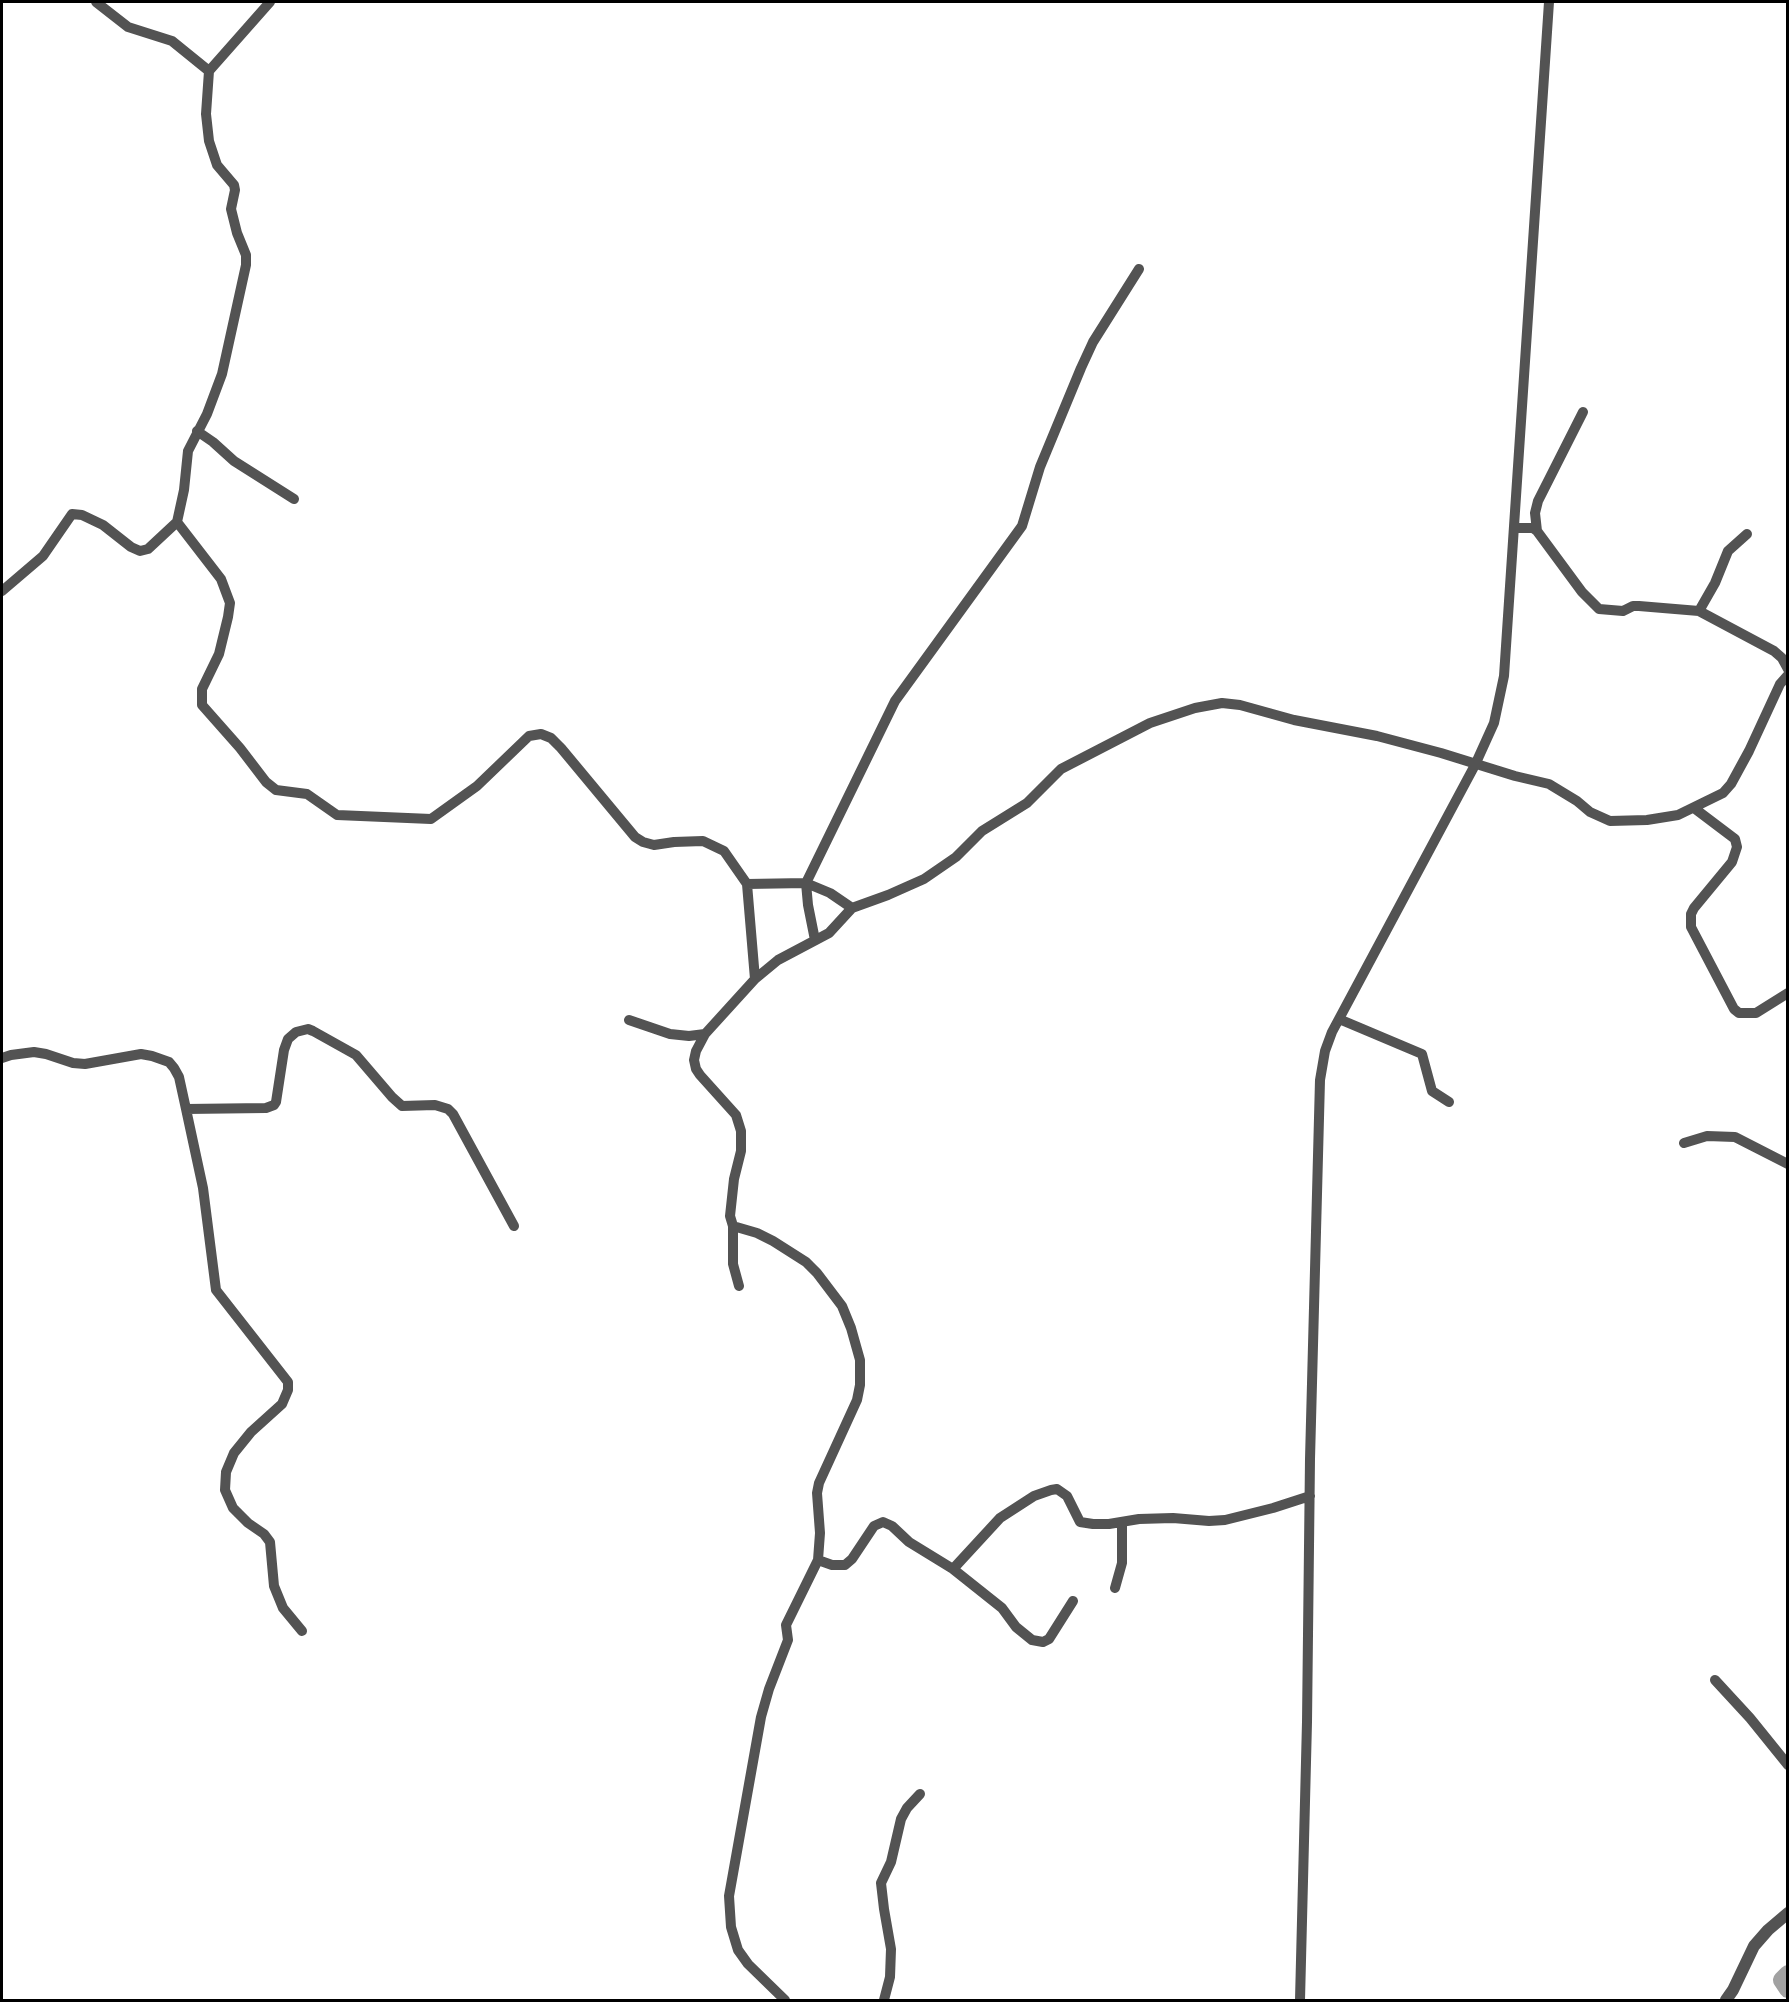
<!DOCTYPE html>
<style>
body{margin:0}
#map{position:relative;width:1789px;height:2002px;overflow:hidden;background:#fff;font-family:Helvetica,sans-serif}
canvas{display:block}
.frame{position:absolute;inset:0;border:3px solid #000;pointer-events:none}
</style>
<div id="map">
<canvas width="1789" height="2002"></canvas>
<div class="frame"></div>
</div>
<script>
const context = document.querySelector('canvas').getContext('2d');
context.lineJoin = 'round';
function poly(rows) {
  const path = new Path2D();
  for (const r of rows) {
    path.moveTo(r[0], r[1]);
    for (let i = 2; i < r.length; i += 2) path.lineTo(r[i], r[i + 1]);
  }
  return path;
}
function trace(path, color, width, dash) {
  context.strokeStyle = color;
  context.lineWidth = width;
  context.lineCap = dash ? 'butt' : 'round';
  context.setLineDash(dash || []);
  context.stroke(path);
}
trace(poly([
 [1788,1974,1782,1980,1788,1989]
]), '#a1a1a1', 18);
trace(poly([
 [96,2,128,27,172,41,209,71],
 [197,431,213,442,234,461,294,499],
 [177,522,221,579,230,603,228,617,219,654,202,689,202,705,240,748,266,782,276,790,307,794,337,815,431,819,477,786,529,736,541,734,551,738,561,748,635,837,643,842,654,845,674,842,703,841,724,851,747,884,806,883,830,893,852,908],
 [1515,528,1533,528,1537,531,1582,592,1599,609,1623,611,1633,606,1639,606,1699,611,1774,651,1782,658,1788,669],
 [1537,531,1535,513,1538,501,1583,412],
 [2,591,43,556,72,514,82,515,103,525,131,547,140,551,148,549,177,522,184,490,188,451,207,414,222,374,246,265,246,255,237,233,231,209,235,190,234,185,217,165,209,141,206,114,209,71,270,2],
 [1699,611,1715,583,1728,551,1747,534],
 [1694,808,1735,839,1737,847,1732,862,1694,908,1691,914,1691,927,1734,1009,1739,1013,1756,1013,1788,993],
 [747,884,755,979],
 [815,940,808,905,806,883,895,701,1022,526,1040,467,1081,368,1093,342,1139,269],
 [1339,1019,1422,1054,1432,1091,1449,1102],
 [629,1020,670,1034,689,1036,705,1034],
 [2,1058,11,1055,34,1052,46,1054,73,1063,85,1064,141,1054,152,1056,169,1062,174,1068,179,1077,186,1109,266,1108,274,1105,276,1102,284,1050,288,1039,296,1032,308,1029,313,1031,356,1055,392,1097,402,1106,435,1105,448,1109,453,1114,514,1226],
 [186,1109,203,1188,216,1290,288,1382,288,1390,282,1404,251,1432,234,1453,226,1472,225,1490,233,1508,248,1523,264,1534,270,1542,274,1586,283,1608,302,1631],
 [1684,1143,1707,1136,1735,1137,1788,1164],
 [733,1226,757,1233,773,1241,806,1262,817,1273,842,1306,851,1328,860,1360,860,1385,857,1400,819,1483,817,1493,820,1533,818,1560],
 [739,1286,733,1264,733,1226,730,1216,734,1179,741,1151,741,1131,736,1115,700,1075,696,1069,694,1060,696,1051,705,1034,755,979,778,960,829,933,852,908,888,895,924,879,956,857,982,831,1027,803,1061,769,1150,723,1195,708,1222,703,1240,705,1294,720,1377,736,1441,753,1515,776,1549,784,1577,801,1590,812,1610,821,1647,820,1678,815,1723,793,1731,784,1749,751,1780,684,1788,675],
 [953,1569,1002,1608,1016,1627,1032,1640,1043,1642,1049,1639,1073,1601],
 [1115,1588,1122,1563,1122,1522],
 [1715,1680,1750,1718,1788,1765],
 [785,2000,748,1964,738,1950,731,1927,729,1896,761,1717,769,1689,788,1640,786,1625,818,1560,832,1565,845,1565,852,1559,874,1526,883,1522,892,1526,909,1542,953,1569,1000,1518,1034,1496,1051,1490,1057,1489,1067,1496,1080,1522,1093,1524,1109,1524,1139,1519,1173,1518,1209,1521,1225,1520,1273,1508,1310,1496],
 [884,2000,890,1977,891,1949,884,1909,881,1883,891,1862,901,1819,907,1808,920,1794],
 [1300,2000,1307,1722,1310,1459,1320,1080,1325,1051,1332,1032,1475,765,1494,723,1504,676,1549,2]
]), '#535353', 10);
trace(poly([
 [1726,2000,1733,1990,1754,1946,1768,1930,1788,1913]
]), '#535353', 12);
</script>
